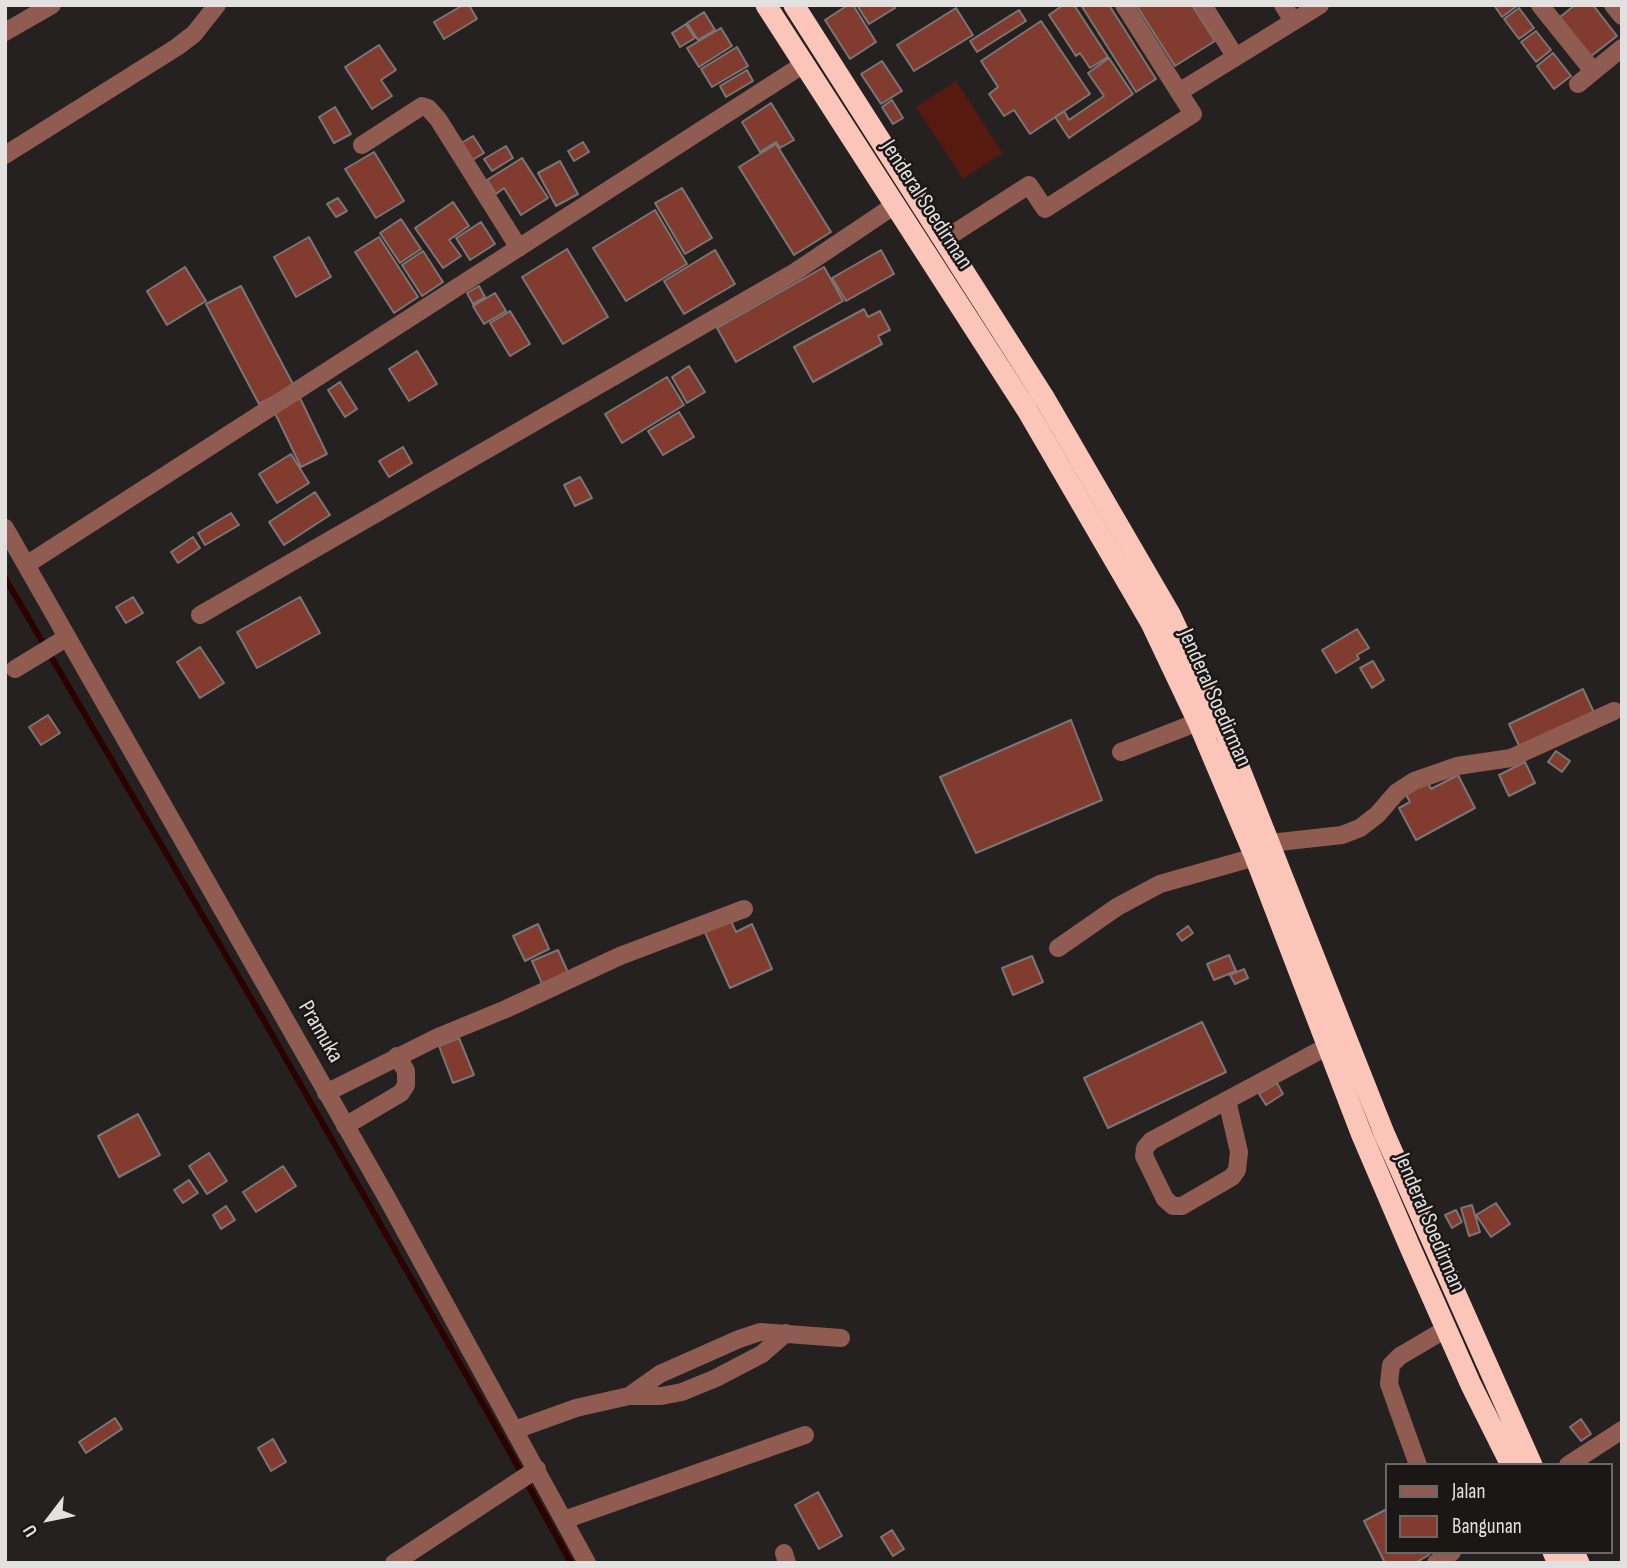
<!DOCTYPE html>
<style>
body{margin:0}
#map{position:relative;width:1627px;height:1568px;overflow:hidden;background:#242120;font-family:"Sofia Sans Condensed",sans-serif}
canvas{display:block}
.frame{position:absolute;inset:0;border:7px solid #e3e0e0;pointer-events:none}
.legend{position:absolute;left:1385px;top:1463px;width:228px;height:91px;box-sizing:border-box;background:#1b1717;border:2px solid #6b6767;margin:0;padding:9px 12px;list-style:none;font-size:21px;color:#e3e0e0}
.legend li{display:flex;align-items:center;gap:14px;height:35px}
.legend b{width:35px;border:2px solid #6b6767}
.north{position:absolute;left:14px;top:1484px;width:70px;height:70px;-webkit-text-stroke:5px #1b1717;paint-order:stroke;rotate:238deg;font-size:19px;font-weight:700;line-height:28px;text-align:center;color:#e3e0e0}
.north::after{content:'';display:block;margin:auto;width:24px;height:32px;background:#e3e0e0;clip-path:polygon(50% 0,100% 100%,50% 72%,0 100%)}
</style>
<div id="map">
<canvas width="1627" height="1568"></canvas>
<div class="frame"></div>
<ul class="legend">
<li><b style="height:9px;background:#905b51"></b>Jalan</li>
<li><b style="height:19px;background:#823b2f"></b>Bangunan</li>
</ul>
<div class="north">U</div>
</div>
<script>
const context = document.querySelector('canvas').getContext('2d');
context.lineJoin = 'round';
function fillPath(path, color) {
  context.fillStyle = color;
  context.fill(path, 'evenodd');
}
function poly(rows) {
  const path = new Path2D();
  for (const r of rows) {
    path.moveTo(r[0], r[1]);
    for (let i = 2; i < r.length; i += 2) path.lineTo(r[i], r[i + 1]);
  }
  return path;
}
function trace(path, color, width, dash) {
  context.strokeStyle = color;
  context.lineWidth = width;
  context.lineCap = dash ? 'butt' : 'round';
  context.setLineDash(dash || []);
  context.stroke(path);
}
function label(font, color, halo, rows, align = 'center') {
  context.font = font + ' "Sofia Sans Condensed",sans-serif';
  context.lineWidth = 5;
  context.setLineDash([]);
  context.textBaseline = 'middle';
  context.strokeStyle = halo;
  context.fillStyle = color;
  for (const [text, x, y, turn = 0] of rows) {
    context.save();
    context.translate(x, y);
    context.rotate((+turn || 0) * Math.PI / 180);
    context.textAlign = isNaN(turn) ? turn : align;
    if (halo) context.strokeText(text, 0, 0);
    context.fillText(text, 0, 0);
    context.restore();
  }
}
fillPath(poly([
 [956,81,1003,153,963,179,916,107]
]), '#561a10');
trace(poly([
 [5,578,262,1017,496,1427,571,1563]
]), '#2d0000', 6);
const building = poly([
 [463,5,469,5,477,19,444,39,434,22,463,5],
 [848,5,853,5,876,42,850,59,825,20,848,5],
 [861,5,893,5,895,8,869,24,858,7,861,5],
 [1063,5,1074,5,1108,57,1090,68,1080,53,1076,56,1049,15,1063,5],
 [1081,5,1109,5,1156,79,1136,92,1081,5],
 [1136,5,1192,5,1215,41,1175,66,1136,5],
 [1494,5,1517,5,1517,6,1502,17,1494,5],
 [1575,5,1593,5,1617,36,1586,60,1555,21,1575,5],
 [956,8,973,35,914,71,897,45,956,8],
 [1519,8,1534,28,1519,39,1504,19,1519,8],
 [1019,10,1026,21,977,52,970,41,1019,10],
 [704,12,715,30,698,40,687,23,704,12],
 [1041,21,1090,94,1030,134,1014,110,1004,116,989,94,998,87,981,61,1041,21],
 [686,24,695,38,680,47,672,33,686,24],
 [721,28,732,46,699,67,687,48,721,28],
 [1536,31,1551,50,1536,62,1521,42,1536,31],
 [379,45,396,70,381,80,392,96,372,109,345,67,379,45],
 [737,47,748,66,712,87,701,69,737,47],
 [1553,53,1571,76,1554,89,1537,66,1553,53],
 [1109,58,1133,94,1069,138,1055,117,1064,111,1069,120,1104,96,1088,73,1109,58],
 [882,61,902,91,881,104,861,74,882,61],
 [747,70,753,81,726,97,720,86,747,70],
 [892,100,903,118,893,124,882,107,892,100],
 [771,103,794,140,780,148,776,142,760,152,742,122,771,103],
 [335,107,351,134,334,143,319,117,335,107],
 [473,136,484,153,469,162,458,145,473,136],
 [583,142,589,152,574,161,568,151,583,142],
 [776,144,831,232,794,255,739,167,776,144],
 [506,146,513,158,492,171,484,159,506,146],
 [374,152,404,201,376,218,345,169,374,152],
 [522,158,548,198,521,215,504,188,496,194,487,180,522,158],
 [560,161,578,194,556,206,538,173,560,161],
 [682,188,712,238,685,254,655,203,682,188],
 [338,198,347,211,336,217,327,204,338,198],
 [453,202,469,226,449,240,461,256,443,268,415,228,453,202],
 [655,210,687,264,626,301,593,248,655,210],
 [401,219,421,249,400,263,380,233,401,219],
 [481,222,495,244,470,260,456,238,481,222],
 [309,237,331,277,296,297,274,257,309,237],
 [379,237,418,297,394,313,355,252,379,237],
 [567,249,608,317,563,344,522,277,567,249],
 [715,250,735,284,684,314,664,281,715,250],
 [881,250,894,274,846,301,832,278,881,250],
 [423,251,443,282,422,296,402,265,423,251],
 [185,267,206,301,167,325,147,291,185,267],
 [824,267,843,301,736,362,717,328,824,267],
 [241,286,294,386,259,404,206,304,241,286],
 [479,286,485,297,473,304,467,293,479,286],
 [495,293,506,311,484,324,473,306,495,293],
 [864,309,868,317,880,311,890,330,878,336,882,344,813,382,794,347,864,309],
 [510,311,530,344,510,356,490,323,510,311],
 [417,351,437,384,409,401,389,369,417,351],
 [689,366,705,392,687,403,672,377,689,366],
 [667,377,684,405,622,443,605,414,667,377],
 [340,382,357,409,345,417,328,390,340,382],
 [300,398,327,454,301,467,274,411,300,398],
 [679,412,694,437,663,455,648,431,679,412],
 [403,447,412,463,389,477,379,461,403,447],
 [291,454,309,483,277,503,259,474,291,454],
 [580,477,592,498,575,506,564,485,580,477],
 [315,492,330,515,284,545,269,522,315,492],
 [231,513,239,525,205,545,198,533,231,513],
 [193,537,200,548,178,563,171,552,193,537],
 [133,597,143,613,126,623,116,607,133,597],
 [300,597,320,633,257,668,237,632,300,597],
 [1357,629,1369,648,1357,655,1359,659,1336,673,1322,650,1357,629],
 [200,647,224,683,200,698,177,662,200,647],
 [1373,661,1384,680,1372,688,1360,668,1373,661],
 [1583,689,1596,717,1522,752,1509,724,1583,689],
 [48,715,60,733,41,745,29,727,48,715],
 [1071,720,1102,800,976,853,940,777,1071,720],
 [1556,751,1570,761,1562,772,1548,762,1556,751],
 [1525,762,1535,783,1509,796,1499,775,1525,762],
 [1458,775,1475,808,1416,840,1399,808,1410,802,1405,793,1427,781,1431,789,1458,775],
 [729,917,736,932,752,924,772,969,730,988,703,928,729,917],
 [538,924,549,949,525,961,513,936,538,924],
 [1188,926,1193,933,1182,941,1177,934,1188,926],
 [558,950,570,977,544,988,532,961,558,950],
 [1229,955,1236,971,1214,980,1207,964,1229,955],
 [1032,956,1043,982,1013,995,1002,968,1032,956],
 [1244,969,1248,978,1235,984,1230,975,1244,969],
 [1202,1022,1226,1072,1108,1128,1084,1078,1202,1022],
 [459,1038,474,1075,453,1083,439,1046,459,1038],
 [1277,1083,1283,1094,1266,1105,1259,1094,1277,1083],
 [138,1114,160,1155,119,1177,98,1136,138,1114],
 [209,1153,227,1181,207,1194,189,1166,209,1153],
 [283,1166,296,1186,256,1212,243,1192,283,1166],
 [189,1180,198,1193,183,1203,174,1190,189,1180],
 [1496,1203,1510,1224,1491,1237,1476,1215,1496,1203],
 [1472,1205,1480,1232,1469,1236,1461,1208,1472,1205],
 [226,1206,235,1220,221,1229,213,1215,226,1206],
 [1456,1210,1462,1222,1452,1228,1445,1215,1456,1210],
 [115,1418,122,1429,86,1453,79,1442,115,1418],
 [1581,1419,1591,1434,1581,1441,1570,1427,1581,1419],
 [273,1439,286,1462,271,1471,258,1448,273,1439],
 [818,1492,842,1536,819,1549,795,1505,818,1492],
 [1387,1509,1387,1552,1428,1552,1429,1555,1415,1563,1385,1563,1364,1521,1387,1509],
 [892,1530,904,1549,893,1556,881,1537,892,1530]
]);
fillPath(building, '#823b2f');
trace(building, '#7a7675', 2);
trace(poly([
 [1124,5,1179,92],
 [1203,5,1235,56],
 [1283,5,1293,21],
 [1540,5,1593,71],
 [1613,5,1622,16],
 [5,32,52,5],
 [1578,84,1622,48],
 [362,145,422,106,428,108,438,119,519,248],
 [5,155,177,47,194,34,217,5],
 [945,239,1029,185,1045,209,1193,114,1179,92,1320,5],
 [5,528,387,1198,587,1563],
 [26,565,804,64],
 [200,615,795,272,895,205],
 [15,669,66,638],
 [1121,752,1198,722],
 [1270,843,1342,835,1360,828,1377,815,1397,792,1414,781,1457,766,1511,758,1614,711],
 [1058,948,1117,907,1160,884,1255,857],
 [326,1093,438,1037,506,1009,620,956,744,909],
 [1227,1100,1239,1152,1237,1170,1232,1177,1182,1206,1173,1206,1165,1199,1144,1156,1145,1148,1151,1141,1328,1046],
 [345,1126,401,1093,406,1085,406,1071,397,1056],
 [629,1396,660,1374,739,1339,760,1332,841,1338],
 [515,1430,576,1408,629,1396,661,1396,682,1392,716,1378,762,1354,786,1333],
 [1418,1465,1389,1384,1391,1365,1400,1356,1446,1329],
 [1568,1465,1622,1430],
 [564,1520,805,1435],
 [784,1553,787,1563],
 [394,1563,537,1469],
 [1436,1563,1452,1552]
]), '#905b51', 18);
trace(poly([
 [766,5,1027,410,1151,623,1198,722,1255,857,1361,1133,1409,1245,1471,1385,1511,1465],
 [794,5,1045,399,1170,614,1226,734,1384,1133,1532,1465],
 [1553,1552,1558,1563],
 [1574,1552,1579,1563]
]), '#fbc5ba', 21);
label('23px', '#e3e0e0', '#1b1717', [
 ["Jenderal Soedirman",926,205,57],
 ["Jenderal Soedirman",1214,698,66],
 ["Pramuka",320,1032,60],
 ["Jenderal Soedirman",1429,1223,67]
]);
</script>
